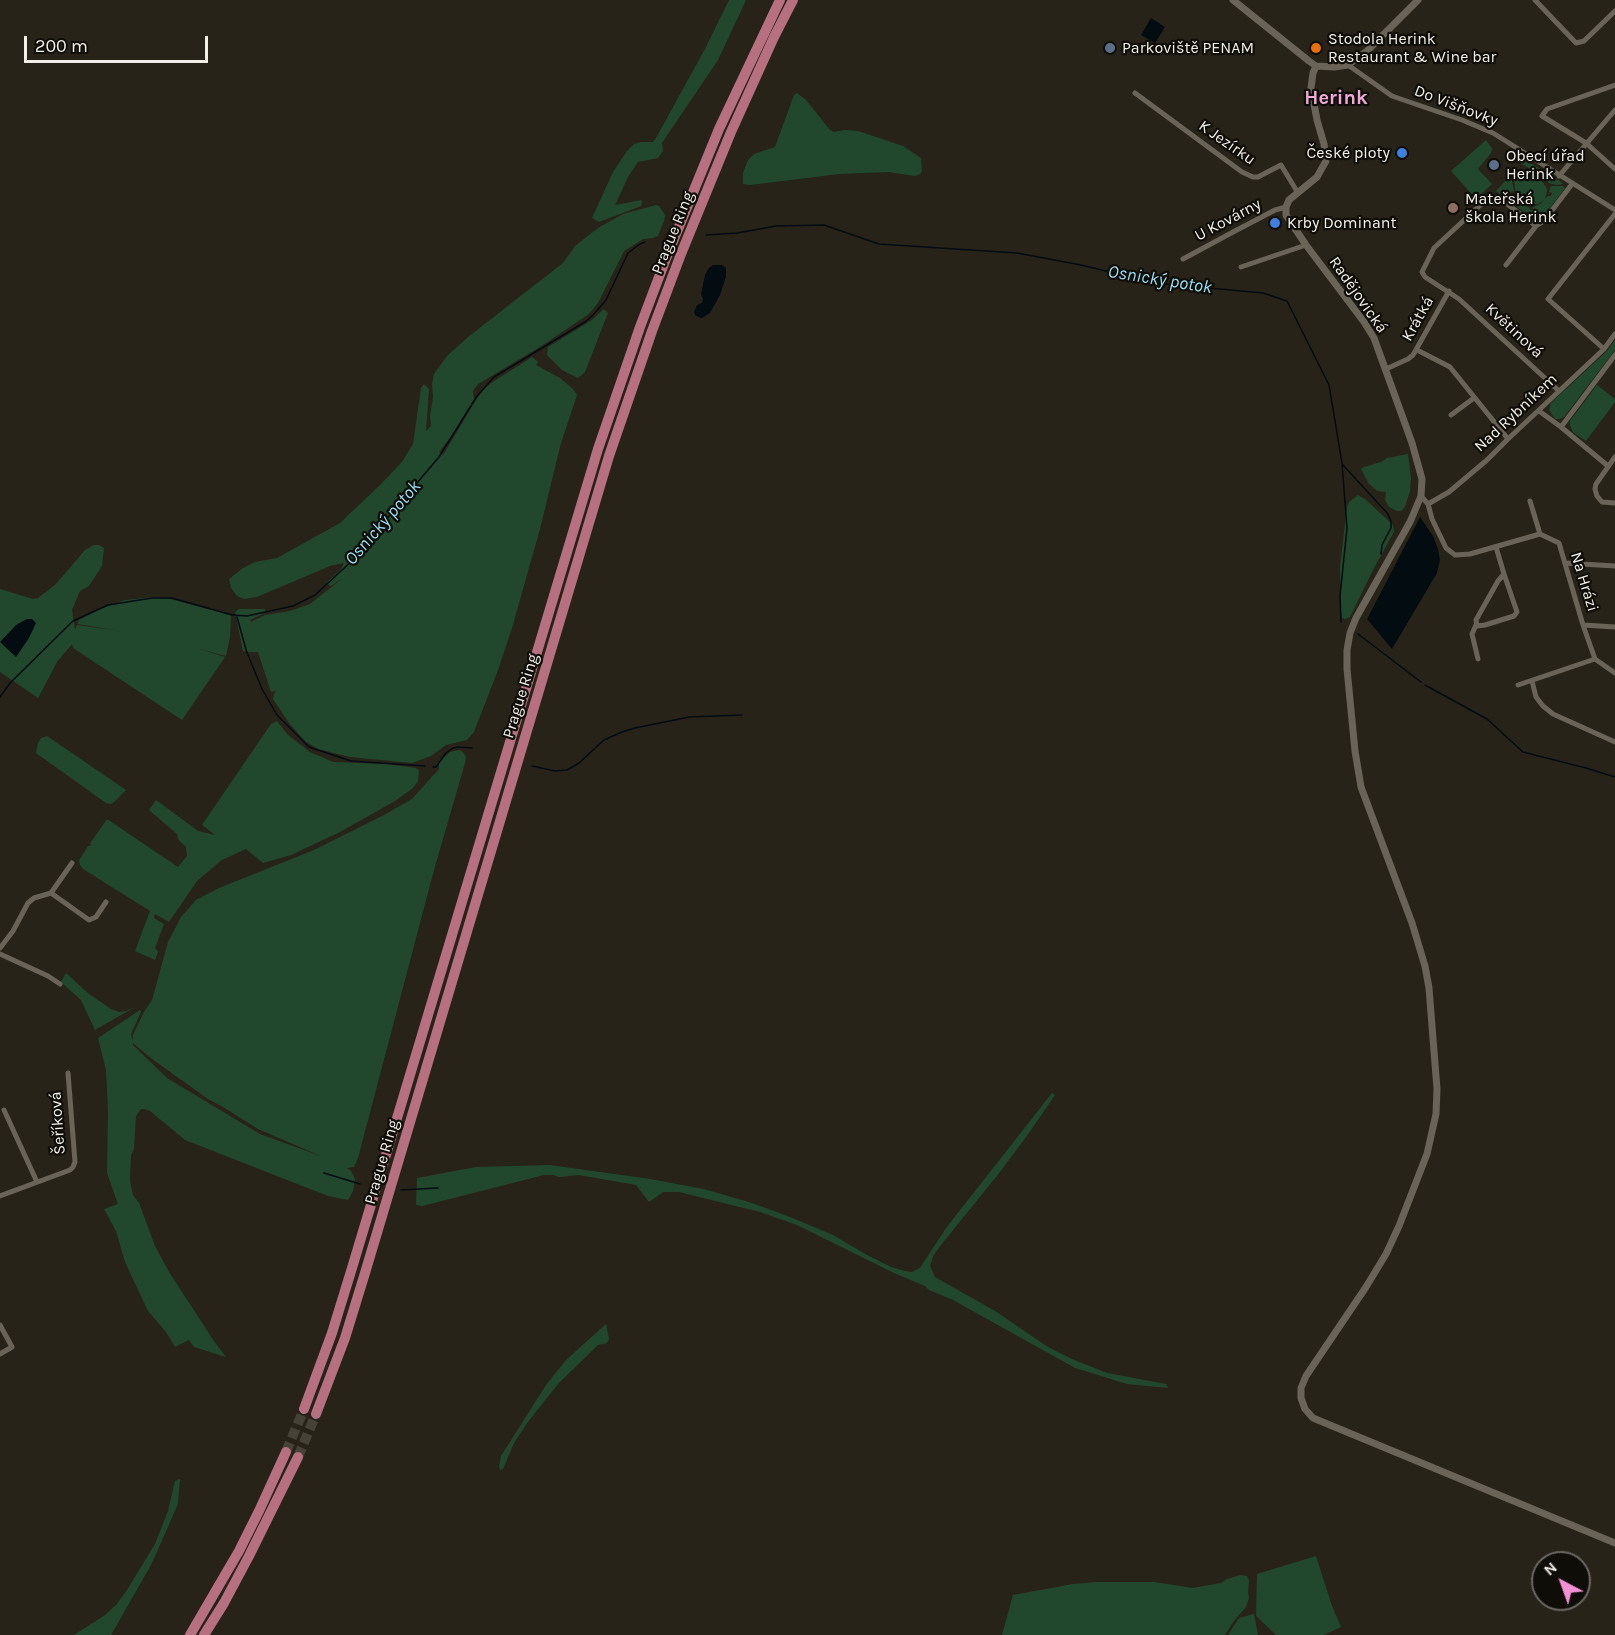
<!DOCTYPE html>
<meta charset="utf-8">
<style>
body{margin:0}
#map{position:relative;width:1615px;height:1635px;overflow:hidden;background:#282318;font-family:Karla,sans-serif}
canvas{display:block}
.north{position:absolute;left:1531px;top:1551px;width:60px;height:60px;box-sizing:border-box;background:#0f0d08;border:2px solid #6a6762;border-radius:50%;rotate:319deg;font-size:16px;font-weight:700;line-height:24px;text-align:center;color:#f2efe8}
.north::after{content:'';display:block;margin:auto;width:21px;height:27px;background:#f291d6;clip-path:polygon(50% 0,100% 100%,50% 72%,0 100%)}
.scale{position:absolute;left:24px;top:36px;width:184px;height:27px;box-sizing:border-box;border:3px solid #f2efe8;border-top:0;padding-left:8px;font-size:18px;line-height:21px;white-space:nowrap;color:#f2efe8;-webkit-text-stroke:4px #0f0d08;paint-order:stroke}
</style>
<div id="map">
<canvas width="1615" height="1635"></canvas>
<div class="north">N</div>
<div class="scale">200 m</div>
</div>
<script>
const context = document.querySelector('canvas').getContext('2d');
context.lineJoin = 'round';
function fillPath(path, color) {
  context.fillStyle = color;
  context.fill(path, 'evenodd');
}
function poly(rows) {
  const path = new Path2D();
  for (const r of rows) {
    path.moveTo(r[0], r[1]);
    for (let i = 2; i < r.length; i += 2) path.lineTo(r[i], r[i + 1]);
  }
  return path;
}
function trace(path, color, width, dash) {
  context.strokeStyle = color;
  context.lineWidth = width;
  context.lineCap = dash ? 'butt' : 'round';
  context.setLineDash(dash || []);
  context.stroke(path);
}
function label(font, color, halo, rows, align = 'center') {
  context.font = font + ' Karla,sans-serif';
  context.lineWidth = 4.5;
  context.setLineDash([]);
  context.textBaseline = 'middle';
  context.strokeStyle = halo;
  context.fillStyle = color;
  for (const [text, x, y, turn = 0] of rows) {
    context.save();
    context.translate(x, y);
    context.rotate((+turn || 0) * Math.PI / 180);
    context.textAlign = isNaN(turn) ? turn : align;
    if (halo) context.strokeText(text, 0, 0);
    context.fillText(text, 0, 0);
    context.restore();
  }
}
fillPath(poly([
 [729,0,746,0,718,60,662,143,663,151,658,158,638,162,628,177,615,205,642,200,641,206,599,222,592,218,613,172,627,151,634,144,641,142,653,142,656,138,706,47],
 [797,93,806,100,830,130,834,132,845,130,858,131,903,146,921,158,922,171,920,174,915,176,888,172,839,174,750,185,743,184,743,173,748,160,754,154,775,147,794,95],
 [1486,140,1492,148,1491,153,1478,169,1492,184,1476,199,1451,171],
 [1524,159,1561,182,1563,184,1556,185,1549,183,1538,173,1520,163],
 [1523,169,1537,175,1546,187,1547,191,1545,199,1538,204,1526,204,1520,200,1516,195,1514,181,1515,175,1519,170],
 [1509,177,1512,181,1514,191,1510,192,1511,197,1515,196,1522,205,1529,207,1530,210,1533,210,1533,207,1540,204,1548,196,1551,196,1552,193,1549,192,1551,186,1563,186,1565,188,1542,219,1535,220,1496,191],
 [656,205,659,206,665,215,664,221,658,236,653,238,643,239,624,251,598,303,589,314,540,347,478,384,473,391,474,399,450,438,439,452,443,455,477,398,484,389,491,383,532,357,538,362,536,365,560,378,573,389,577,395,561,443,540,529,512,628,498,670,474,732,467,740,446,745,431,756,412,763,350,757,318,749,305,741,289,723,273,699,274,694,276,691,271,692,258,652,249,652,243,651,235,612,239,609,265,609,265,613,254,618,250,620,251,622,265,615,290,611,310,604,343,578,331,586,326,583,341,569,344,563,330,566,257,597,244,599,237,596,231,588,229,579,243,568,255,562,277,558,340,523,380,485,402,462,413,444,421,388,424,384,429,389,426,431,431,426,430,416,433,397,432,384,434,374,447,356,468,337,563,263,575,246,598,228,623,214],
 [604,309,608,313,585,372,578,378,562,370,547,355,548,347,592,320],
 [1615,340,1615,350,1564,417,1560,419,1555,419,1549,410,1551,403,1607,351],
 [1597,385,1615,399,1615,402,1586,441,1573,432,1570,425,1570,421],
 [1408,454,1411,478,1410,491,1405,507,1401,511,1397,511,1389,507,1385,500,1386,492,1377,491,1374,488,1369,484,1361,469,1364,467,1381,462,1387,458],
 [1358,495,1365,499,1393,525,1394,532,1374,568,1350,617,1345,619,1342,618,1341,611,1340,567,1347,507,1349,502],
 [94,545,99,545,104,548,102,566,89,586,80,591,72,610,75,630,77,625,121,631,77,624,79,620,99,609,125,600,136,599,152,597,170,599,231,615,230,637,226,656,199,649,225,657,182,720,73,648,72,644,57,662,38,698,0,672,0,589,33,599,38,598,55,585,85,550],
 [277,721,288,735,310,752,333,762,387,764,416,768,419,770,418,781,413,788,395,801,340,832,291,855,263,863,246,849,222,860,197,881,169,922,155,914,154,918,164,924,155,948,158,952,155,960,135,951,150,911,83,869,80,865,79,860,83,854,88,846,90,846,91,842,107,819,178,867,187,856,186,847,178,839,177,834,149,810,156,800,198,831,215,835,202,825,271,724],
 [47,736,126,790,114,802,111,804,106,803,36,753,38,743,41,738],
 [459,750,463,752,466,757,465,763,434,870,358,1158,354,1167,347,1168,351,1171,355,1179,353,1191,348,1200,328,1196,185,1140,150,1111,145,1109,141,1109,136,1116,134,1149,131,1155,130,1181,133,1195,139,1203,155,1246,169,1272,214,1341,226,1357,194,1347,189,1340,175,1347,166,1332,148,1311,125,1262,116,1231,104,1209,118,1204,107,1173,108,1111,106,1070,98,1038,140,1010,141,1012,131,1034,133,1041,133,1035,144,1012,152,1000,168,942,181,917,196,900,219,888,314,850,384,815,412,799,439,769,439,763,442,759,450,752],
 [133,1043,152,1059,208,1099,223,1107,258,1129,323,1157,260,1134,167,1078,133,1045],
 [66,973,89,994,111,1009,119,1012,126,1011,135,1007,95,1030,81,1000,61,982],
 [1052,1093,1055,1095,1029,1133,1000,1172,941,1245,933,1256,930,1266,935,1277,995,1311,1048,1347,1072,1359,1107,1373,1166,1384,1168,1388,1127,1384,1075,1368,953,1300,929,1290,925,1286,894,1273,797,1225,760,1212,679,1192,663,1192,649,1202,636,1185,579,1175,559,1177,553,1175,544,1175,422,1206,416,1205,417,1178,476,1167,550,1165,650,1179,704,1189,752,1203,790,1217,833,1235,867,1255,891,1267,905,1271,912,1272,920,1268,946,1228],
 [606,1324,609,1339,607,1343,598,1345,558,1384,527,1423,514,1443,503,1469,500,1470,499,1466,501,1456,546,1385,566,1360],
 [180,1479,178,1504,160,1545,151,1565,111,1635,74,1635,105,1615,116,1605,127,1590,155,1544,168,1511,175,1481],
 [1316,1556,1332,1606,1341,1627,1324,1635,1276,1635,1256,1616,1257,1574],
 [1240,1575,1247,1576,1249,1580,1248,1592,1249,1598,1246,1607,1233,1622,1225,1635,1002,1635,1013,1595,1073,1584,1097,1582,1154,1582,1193,1588,1221,1583,1227,1579],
 [1254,1614,1258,1635,1228,1635,1239,1618]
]), '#21482d');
fillPath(poly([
 [1151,18,1165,27,1155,43,1141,35],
 [713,265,722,265,726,268,726,277,720,295,710,313,702,318,698,317,695,315,694,312,697,305,702,303,703,299,701,294,705,275,708,269],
 [1420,517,1433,536,1438,549,1440,560,1437,573,1392,649,1367,619],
 [27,619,32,619,36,623,29,638,16,657,0,642,16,625]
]), '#030c10');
trace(poly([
 [706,235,737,233,776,226,824,225,879,244,1017,253,1081,265,1155,283,1263,293,1287,301,1329,385,1342,463,1347,528,1340,596,1341,622],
 [472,404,478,395,494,377,585,322,593,315,606,300,628,253,640,244,645,242],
 [1343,465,1388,514,1391,521,1391,528,1382,545,1381,554],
 [233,615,247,616,293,606,315,595,368,546,383,523,439,457,471,406],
 [237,617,247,653],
 [1358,634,1421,682],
 [248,655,262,689,277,715,309,747,351,761,425,766],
 [1425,685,1487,719,1523,752,1586,768,1615,777],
 [0,697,10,683,73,621,108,605,152,598,172,598,232,615],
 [532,766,555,771,567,770,579,763,604,740,622,732,635,728,689,717,742,715],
 [433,767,436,767,446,753,453,748,458,747,472,748],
 [324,1173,360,1184],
 [401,1190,438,1188]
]), '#030c10', 1.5);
trace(poly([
 [286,1452,304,1409],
 [298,1457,316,1414]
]), '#464237', 10, [10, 5]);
trace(poly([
 [1535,0,1576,43,1584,41,1615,11],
 [1348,65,1392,96,1462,120,1493,133,1615,210],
 [1615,85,1547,109,1542,116,1586,143,1615,169],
 [1135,93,1242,172,1253,177,1258,177,1281,165,1298,193],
 [1559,176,1615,110],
 [1183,259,1235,231,1275,210,1286,207],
 [1506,265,1536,226],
 [1241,267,1306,245],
 [1604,349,1548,299,1615,214],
 [1417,350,1450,367,1508,439],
 [1386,369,1408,359,1413,355,1449,291],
 [1559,391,1459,299,1425,277,1422,272,1434,248,1489,197,1498,197,1536,226,1544,221,1572,184],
 [1539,411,1561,427,1608,466],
 [1451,415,1474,398],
 [1561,427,1615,355],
 [1615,457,1596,484,1595,489,1597,496,1602,502,1615,503],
 [1421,496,1428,504,1432,519,1446,548,1455,555,1470,554,1540,534,1559,543,1583,625,1595,659,1615,673],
 [1530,501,1540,534],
 [1428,504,1449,492,1487,460,1508,439,1604,349,1615,334],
 [1496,547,1504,574,1517,612,1514,616,1485,625,1477,626,1476,620,1498,581,1504,574],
 [1565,563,1615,566],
 [1476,625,1472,634,1478,659],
 [1583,625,1615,627],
 [1532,681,1536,697,1543,706,1553,714,1615,742],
 [1518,685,1595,659],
 [51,893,89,920,96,917,106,902],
 [0,948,13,931,28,903,34,898,51,893,72,863],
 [0,954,48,976,60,984],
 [4,1110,37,1182],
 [0,1196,70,1170,73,1167,75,1162,68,1073],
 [0,1325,12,1347,0,1354]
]), '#6a6458', 5);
trace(poly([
 [1233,0,1309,61,1316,66,1334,67,1348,65,1367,51,1418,0],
 [1316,66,1313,73,1311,88,1317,120,1324,144,1326,161,1317,177,1289,200,1286,207,1286,215,1306,245,1364,322,1374,338,1412,443,1422,479,1421,496,1410,522,1356,618,1350,633,1347,650,1347,669,1355,751,1361,787,1412,923,1425,966,1429,988,1437,1089,1436,1114,1427,1154,1399,1226,1386,1254,1366,1287,1306,1376,1301,1388,1301,1398,1305,1409,1313,1418,1615,1543]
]), '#6a6458', 7);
trace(poly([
 [304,1409,332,1333,352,1268,598,449,640,327,667,256,719,129,780,0],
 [316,1414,345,1338,365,1273,609,456,652,331,681,254,731,132,774,37,793,0],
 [190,1635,239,1551,259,1511,286,1452],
 [204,1635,224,1603,249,1556,298,1457]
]), '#b67080', 10);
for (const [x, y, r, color] of [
 [1110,48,6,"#5c6f8a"],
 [1316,48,6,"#e8710a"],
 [1402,153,6,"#3f7fe0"],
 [1494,165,6,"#5c6f8a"],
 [1453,208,6,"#8d6e63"],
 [1275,223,6,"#3f7fe0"]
]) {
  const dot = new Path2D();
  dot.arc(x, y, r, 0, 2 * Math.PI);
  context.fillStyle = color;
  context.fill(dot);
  trace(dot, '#0f0d08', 2);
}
label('16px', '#f2efe8', '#0f0d08', [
 ["Stodola Herink",1328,39],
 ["Restaurant & Wine bar",1328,57],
 ["Parkoviště PENAM",1122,48],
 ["České ploty",1390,153,"right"],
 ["Obecí úřad",1506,156],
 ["Herink",1506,174],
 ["Mateřská",1465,199],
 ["škola Herink",1465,217],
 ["Krby Dominant",1287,223]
], 'left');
label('16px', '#f2efe8', '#0f0d08', [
 ["Do Višňovky",1456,106,21],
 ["K Jezírku",1227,143,35],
 ["U Kovárny",1228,220,-28],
 ["Prague Ring",673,233,-68],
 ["Radějovická",1358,295,55],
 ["Krátká",1418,319,-61],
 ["Květinová",1514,331,43],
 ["Nad Rybníkem",1516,413,-43],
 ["Na Hrázi",1584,582,73],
 ["Prague Ring",521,696,-73],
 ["Šeříková",58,1123,-94],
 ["Prague Ring",382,1162,-74]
]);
label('italic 18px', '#99def5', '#0f0d08', [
 ["Osnický potok",1160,280,9],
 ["Osnický potok",383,523,-49]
]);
label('bold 20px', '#efaad9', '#0f0d08', [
 ["Herink",1336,98]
]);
</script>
